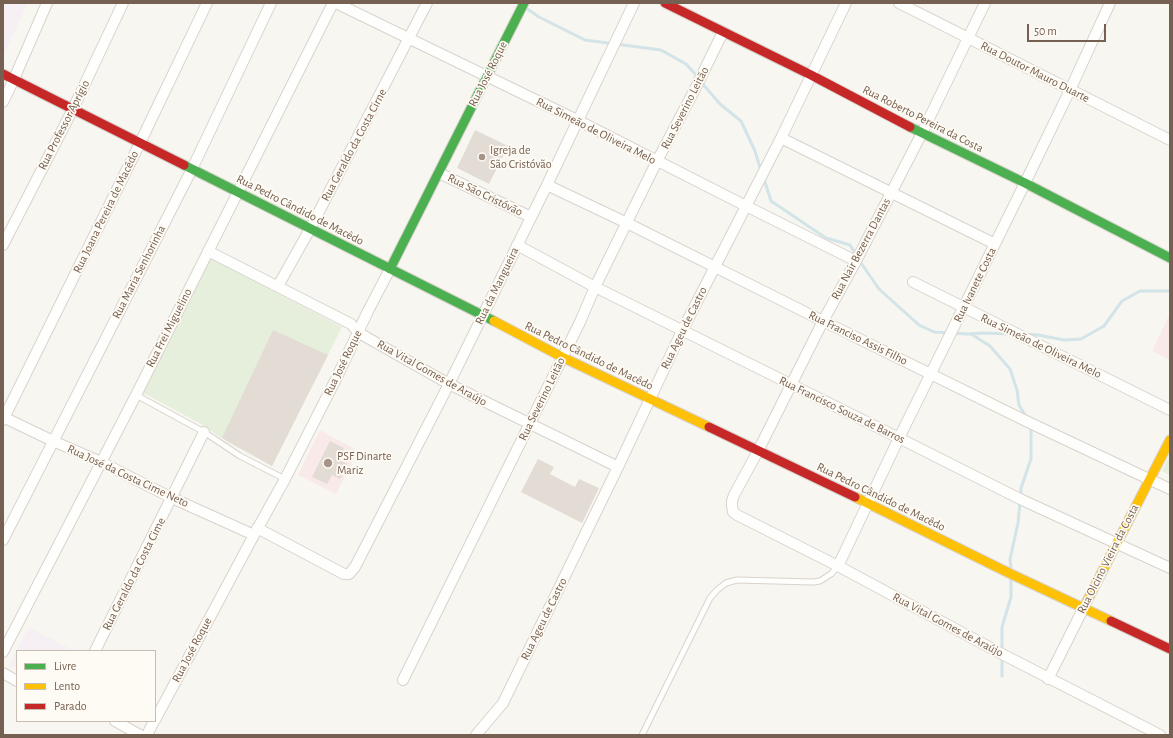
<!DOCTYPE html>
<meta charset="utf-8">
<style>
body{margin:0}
#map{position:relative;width:1173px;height:738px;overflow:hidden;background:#f8f6f0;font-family:"Alegreya Sans",sans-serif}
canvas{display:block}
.frame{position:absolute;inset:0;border:4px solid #766051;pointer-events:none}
.legend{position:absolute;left:16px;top:650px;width:140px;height:72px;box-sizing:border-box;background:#fefbf4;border:1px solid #c8bdb3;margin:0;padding:5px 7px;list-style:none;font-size:12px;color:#766051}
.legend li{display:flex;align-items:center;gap:8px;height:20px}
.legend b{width:20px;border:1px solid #c8bdb3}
.scale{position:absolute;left:1027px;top:24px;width:79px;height:18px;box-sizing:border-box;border:2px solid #766051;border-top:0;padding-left:5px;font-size:12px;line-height:14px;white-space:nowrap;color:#766051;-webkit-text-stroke:3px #fefbf4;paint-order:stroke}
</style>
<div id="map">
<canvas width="1173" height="738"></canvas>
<div class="frame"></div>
<ul class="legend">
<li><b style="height:5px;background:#4caf50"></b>Livre</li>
<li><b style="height:5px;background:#ffc107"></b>Lento</li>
<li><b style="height:5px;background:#c62828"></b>Parado</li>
</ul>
<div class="scale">50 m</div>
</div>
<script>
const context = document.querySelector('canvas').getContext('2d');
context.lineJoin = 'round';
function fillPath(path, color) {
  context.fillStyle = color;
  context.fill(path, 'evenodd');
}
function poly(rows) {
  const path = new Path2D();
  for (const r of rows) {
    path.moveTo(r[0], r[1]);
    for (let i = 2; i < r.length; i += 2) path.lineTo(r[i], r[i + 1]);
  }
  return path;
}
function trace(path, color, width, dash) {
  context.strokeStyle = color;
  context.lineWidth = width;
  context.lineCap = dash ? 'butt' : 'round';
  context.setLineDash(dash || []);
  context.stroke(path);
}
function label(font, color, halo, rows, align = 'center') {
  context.font = font + ' "Alegreya Sans",sans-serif';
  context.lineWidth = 3.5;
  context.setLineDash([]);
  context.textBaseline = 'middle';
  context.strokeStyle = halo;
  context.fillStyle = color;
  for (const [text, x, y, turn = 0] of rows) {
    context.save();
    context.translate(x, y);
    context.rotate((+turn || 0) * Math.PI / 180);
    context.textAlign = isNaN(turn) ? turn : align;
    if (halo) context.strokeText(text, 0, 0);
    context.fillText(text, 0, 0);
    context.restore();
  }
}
fillPath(poly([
 [3,3,28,3,3,56],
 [29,627,74,651,17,651,17,669,9,665]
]), '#f6eff4');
fillPath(poly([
 [1170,313,1170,360,1152,351],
 [320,430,358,451,336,494,298,475]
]), '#f9eae9');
fillPath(poly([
 [208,257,342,327,272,466,229,443,201,424,140,391],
 [1170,455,1170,475,1162,471]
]), '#e5efdc');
trace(poly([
 [526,8,539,17,585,40,661,50,686,64,698,77],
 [701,82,720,104,741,121,755,151,761,171],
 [764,179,771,201,826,238,850,245,856,255],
 [859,260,879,289,919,325,934,332,967,334,984,333,1009,334],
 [971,334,990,346,1010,369,1017,390,1019,405,1027,418],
 [1026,334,1038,335,1064,340,1081,339,1104,326,1122,301,1140,291,1170,291],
 [1021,496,1021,488,1031,459,1031,431,1030,426],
 [1011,569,1010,559,1018,523,1020,502],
 [1002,676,1002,627,1011,597,1011,579]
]), '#d2e4e8', 3);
fillPath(poly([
 [475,130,508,146,489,184,457,168],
 [273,330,328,355,272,466,222,438],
 [330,441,344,448,339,460,347,464,340,479,332,475,327,484,312,477],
 [538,459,554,467,550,474,575,487,579,479,599,488,582,523,521,492]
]), '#e3dcd5');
const lane = poly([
 [136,395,204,432,240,456,285,479],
 [642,735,710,598,717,590,726,583,737,580,813,582,820,581,831,574,838,566]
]);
const street = poly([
 [336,3,577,120,746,206,856,261],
 [899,3,1170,140],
 [985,3,922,133,856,261,823,321,758,451,734,495,732,501,732,506,733,512,737,515,838,566,1002,654,1160,735],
 [3,102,14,79,47,3],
 [781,138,995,244],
 [439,173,531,217],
 [547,185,627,223,823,321,1028,422,1170,489],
 [3,245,73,109,123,3],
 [517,245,595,287,899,438,1020,499,1170,568],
 [208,251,351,324,359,333,449,384,618,467],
 [913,282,1170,410],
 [278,286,310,229,427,3],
 [3,417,53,441,101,462,172,498,254,535],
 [3,420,140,143,207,3],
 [257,528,344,574,349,574,355,567,449,384,547,185,634,3],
 [3,540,192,169,271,3],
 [838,566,899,438,1025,183,1070,90,1110,3],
 [95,651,204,432],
 [3,652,136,395,333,3],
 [3,673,17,681],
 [1048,679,1083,609],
 [403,680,580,322,595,287,657,161,695,89,723,32],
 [155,720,254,535,285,479,337,377,368,311,390,269],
 [115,721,140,735],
 [147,735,154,721],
 [476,735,503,703,618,467,682,331,781,138,846,3]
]);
const fast = poly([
 [910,127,1025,183,1170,258],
 [184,165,494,321],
 [390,269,524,3]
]);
const slow = poly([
 [494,321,562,357,709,427],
 [855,497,1011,574,1111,621],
 [1083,609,1170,440]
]);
const jam = poly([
 [665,3,811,75,910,127],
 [3,74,184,165],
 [709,427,855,497],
 [1111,621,1170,649]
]);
trace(lane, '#d8d3ce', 7);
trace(street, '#d8d3ce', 12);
trace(fast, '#d6d2cb', 11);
trace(slow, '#d6d2cb', 11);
trace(jam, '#d6d2cb', 11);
trace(lane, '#fefefd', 5);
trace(street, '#fefefd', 10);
trace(fast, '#4caf50', 9);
trace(slow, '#ffc107', 9);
trace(jam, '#c62828', 9);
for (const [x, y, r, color] of [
 [482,157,4,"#a49489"],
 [328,463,5,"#a49489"]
]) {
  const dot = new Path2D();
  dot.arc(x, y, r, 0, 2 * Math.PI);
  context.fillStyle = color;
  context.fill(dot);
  trace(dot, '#fefbf4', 1.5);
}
label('12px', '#766051', '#fefbf4', [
 ["Rua Doutor Mauro Duarte",1035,72,27],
 ["Rua José Roque",488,74,-63],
 ["Rua Severino Leitão",685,108,-63],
 ["Rua Roberto Pereira da Costa",923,119,27],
 ["Rua Professor Aprígio",64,125,-63],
 ["Rua Simeão de Oliveira Melo",596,131,27],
 ["Rua Geraldo da Costa Cirne",354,145,-62],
 ["Rua São Cristóvão",485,195,26],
 ["Rua Pedro Cândido de Macêdo",300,210,27],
 ["Rua Joana Pereira de Macêdo",106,212,-64],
 ["Rua Nair Bezerra Dantas",861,249,-62],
 ["Rua Maria Senhorinha",139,272,-63],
 ["Rua Ivanete Costa",975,285,-64],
 ["Rua da Mangueira",497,286,-64],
 ["Rua Frei Miguelino",169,328,-63],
 ["Rua Ageu de Castro",684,328,-64],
 ["Rua Franciso Assis Filho",858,338,26],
 ["Rua Simeão de Oliveira Melo",1041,346,26],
 ["Rua Pedro Cândido de Macêdo",589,356,26],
 ["Rua José Roque",343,363,-64],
 ["Rua Vital Gomes de Araújo",432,373,29],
 ["Rua Severino Leitão",542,399,-64],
 ["Rua Francisco Souza de Barros",842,410,26],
 ["Rua José da Costa Cime Neto",128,476,25],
 ["Rua Pedro Cândido de Macêdo",881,497,26],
 ["Rua Olcino Vieira da Costa",1108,559,-63],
 ["Rua Geraldo da Costa Cime",134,574,-63],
 ["Rua Ageu de Castro",544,619,-64],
 ["Rua Vital Gomes de Araújo",948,625,28],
 ["Rua José Roque",192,650,-62]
]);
label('12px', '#766051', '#fefbf4', [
 ["Igreja de",490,150],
 ["São Cristóvão",490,164],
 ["PSF Dinarte",337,456],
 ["Mariz",337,470]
], 'left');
</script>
